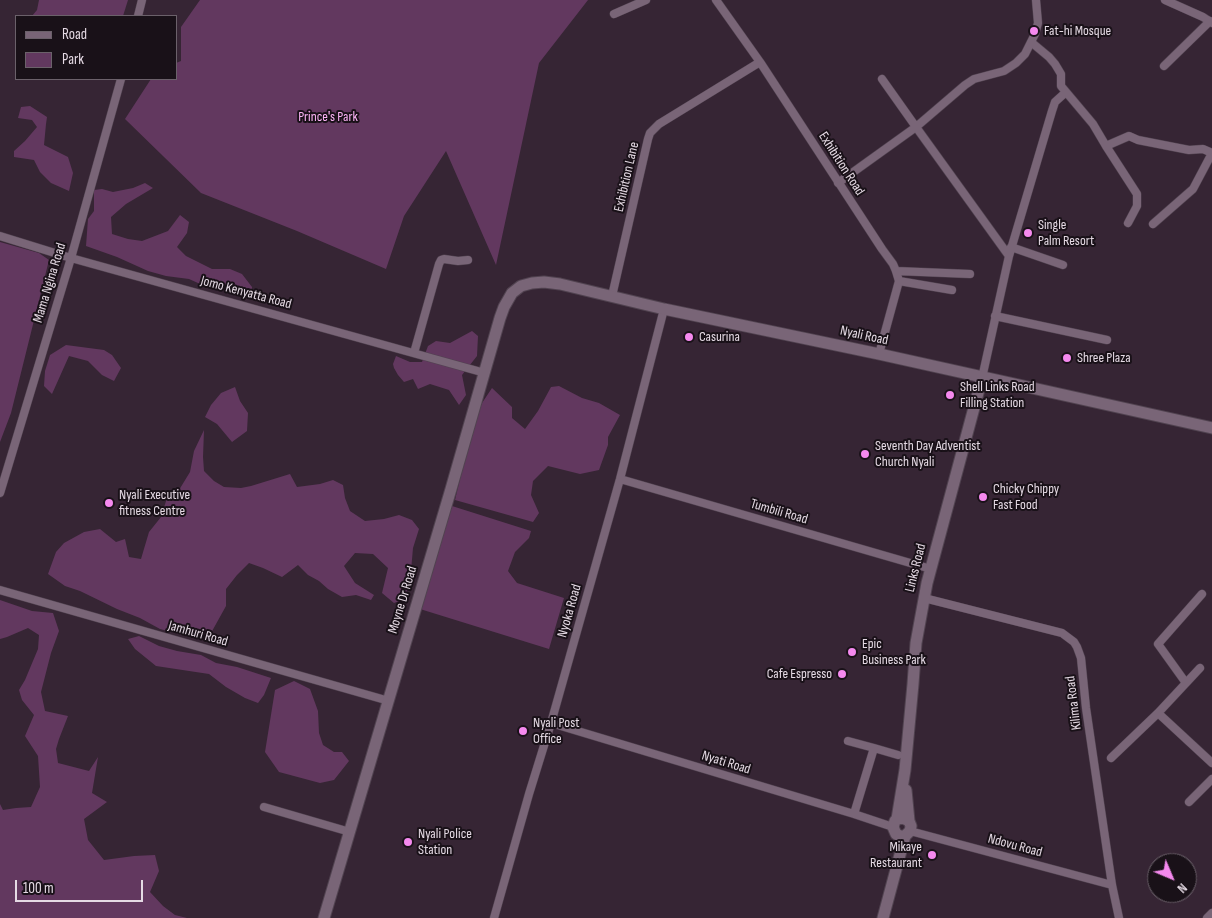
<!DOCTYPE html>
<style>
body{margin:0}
#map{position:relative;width:1212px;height:918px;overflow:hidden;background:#362534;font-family:"Sofia Sans Condensed",sans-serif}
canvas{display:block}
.legend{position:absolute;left:15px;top:15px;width:162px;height:65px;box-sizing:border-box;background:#191118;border:1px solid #6b616a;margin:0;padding:6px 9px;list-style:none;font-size:15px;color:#e5dae4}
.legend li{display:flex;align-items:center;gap:10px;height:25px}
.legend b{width:25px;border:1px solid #6b616a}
.north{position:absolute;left:1147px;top:853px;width:50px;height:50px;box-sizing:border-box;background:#191118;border:1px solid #6b616a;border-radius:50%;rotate:135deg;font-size:14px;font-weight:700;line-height:20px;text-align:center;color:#e5dae4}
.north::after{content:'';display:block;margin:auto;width:18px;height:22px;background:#f589ee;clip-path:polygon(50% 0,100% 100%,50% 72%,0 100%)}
.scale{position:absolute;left:15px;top:880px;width:128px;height:22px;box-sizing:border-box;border:2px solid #e5dae4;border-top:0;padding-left:6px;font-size:15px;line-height:18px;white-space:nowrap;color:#e5dae4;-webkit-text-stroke:4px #191118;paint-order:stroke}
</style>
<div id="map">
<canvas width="1212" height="918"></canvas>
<ul class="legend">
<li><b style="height:6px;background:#796577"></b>Road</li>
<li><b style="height:14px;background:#62385f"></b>Park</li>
</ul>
<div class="north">N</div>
<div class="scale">100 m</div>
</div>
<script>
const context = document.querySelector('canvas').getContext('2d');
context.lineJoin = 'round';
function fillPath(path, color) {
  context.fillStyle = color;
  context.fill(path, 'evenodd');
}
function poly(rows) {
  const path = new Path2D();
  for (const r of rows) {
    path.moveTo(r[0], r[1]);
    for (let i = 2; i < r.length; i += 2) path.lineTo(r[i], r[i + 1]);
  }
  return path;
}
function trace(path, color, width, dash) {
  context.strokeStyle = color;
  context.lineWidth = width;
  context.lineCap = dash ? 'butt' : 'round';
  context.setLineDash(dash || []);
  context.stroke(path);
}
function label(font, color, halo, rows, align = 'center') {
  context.font = font + ' "Sofia Sans Condensed",sans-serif';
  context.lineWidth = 4;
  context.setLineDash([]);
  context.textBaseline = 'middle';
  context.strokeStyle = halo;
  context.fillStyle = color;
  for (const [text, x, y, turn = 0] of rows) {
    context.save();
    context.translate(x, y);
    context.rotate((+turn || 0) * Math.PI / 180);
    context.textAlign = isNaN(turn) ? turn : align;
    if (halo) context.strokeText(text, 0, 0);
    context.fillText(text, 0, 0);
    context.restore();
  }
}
fillPath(poly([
 [39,0,128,0,123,16,32,16,37,10],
 [200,0,588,0,539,63,496,265,446,151,404,216,386,269,297,231,201,193,125,119,151,79,176,79,176,63,181,61,181,27],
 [30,106,47,117,46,124,44,145,68,157,73,173,69,191,51,183,40,172,34,160,14,157,14,151,25,141,37,127,32,120,18,118,21,107],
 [145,183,153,188,126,204,111,217,112,234,128,239,142,241,168,231,180,215,189,222,187,233,177,247,186,256,212,269,230,269,242,274,252,287,252,294,229,285,207,287,189,279,166,276,148,271,117,257,86,246,88,219,94,211,94,190,102,189,113,192,133,188],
 [0,242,39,253,49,260,11,413,0,442],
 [472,331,478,336,477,356,462,375,466,395,459,405,449,390,430,384,418,389,413,379,404,382,398,375,394,368,393,364,396,356,410,362,422,362,428,346,436,341,450,343],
 [66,345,104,350,112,355,121,368,114,381,102,375,88,361,69,356,52,394,44,386,45,371,50,355],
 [559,386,582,398,599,403,620,415,608,437,608,445,599,470,580,474,548,466,533,481,531,495,539,513,533,522,455,500,472,428,482,403,492,388,512,407,512,418,525,429,538,411,551,387],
 [235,387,240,401,248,413,247,431,232,442,217,424,205,417,211,405,221,393],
 [204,430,203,457,204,471,214,481,224,487,241,488,251,486,290,474,297,487,320,484,333,480,343,485,345,498,350,511,365,521,384,519,399,515,412,520,419,529,413,548,410,582,404,599,394,603,382,593,388,568,373,554,355,553,344,566,355,583,374,595,371,600,356,595,342,597,328,589,319,581,308,575,298,565,282,577,263,568,249,563,237,575,226,589,226,606,211,633,195,638,160,629,140,618,117,609,80,591,65,586,48,574,56,552,64,543,84,532,100,529,116,542,125,539,129,557,141,559,149,532,161,517,167,498,179,490,190,472,194,451],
 [452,506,531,531,529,538,515,552,508,571,517,583,564,598,549,649,420,609],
 [0,600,32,611,53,613,59,631,51,653,41,692,45,711,68,716,59,739,56,749,58,763,89,771,98,757,92,793,107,802,84,819,88,840,104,860,134,856,155,855,159,871,150,892,163,906,175,915,187,918,0,918,0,804,3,810,16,808,31,807,40,787,38,756,25,736,34,715,22,700,19,690,25,680,38,649,39,635,28,628,7,637,0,639],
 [139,636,159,646,177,651,201,655,216,663,237,667,271,678,264,695,258,703,245,698,226,687,209,674,156,666,135,649,128,639],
 [294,681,310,689,318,711,319,733,323,745,334,752,342,752,349,761,334,780,320,783,279,772,265,752,275,690]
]), '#62385f');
const street = poly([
 [716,0,760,62,882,249,893,264,896,271,899,281,879,354],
 [1165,0,1203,17,1212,23],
 [614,14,646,0],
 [138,16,142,0],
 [1031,42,1049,57,1055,64,1061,74,1061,86,1093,124,1106,146,1129,136,1138,140,1189,150,1203,149,1212,153],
 [1164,66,1210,21],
 [882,79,916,127,965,85,974,79,1004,71,1016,63,1025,54,1035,34,1038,23,1036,0],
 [1106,146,1137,194,1137,206,1128,223],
 [838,183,916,127,1009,256,982,378],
 [1153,224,1193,189,1212,153],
 [0,236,71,258,485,373],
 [1011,247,1063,265],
 [1009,256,1052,111,1055,102,1066,92],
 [896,271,970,274],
 [899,281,952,290],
 [612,296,648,139,650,133,659,124,760,62],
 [995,316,1107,340],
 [414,353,439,264,441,260,444,259,458,261,468,260],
 [620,479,931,569],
 [0,493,71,258,121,79],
 [0,590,389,701],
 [924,598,1062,633,1074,642,1077,647,1081,658,1086,708,1112,885,1119,918],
 [1186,683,1158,644,1202,594],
 [1158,713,1212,763],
 [551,723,854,814,893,827],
 [848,741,874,748],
 [1111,758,1158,713,1200,668],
 [1189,802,1212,779],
 [264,807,350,832],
 [854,814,874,748,898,755],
 [910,831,1112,885],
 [494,918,529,794,551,723,620,479,664,309],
 [1207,918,1212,913]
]);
const secondary = poly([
 [906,790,909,821],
 [897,819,903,818,909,821,911,826,910,831,905,836,900,836,896,834,893,827,895,821,897,819,905,770,913,684,916,643,927,583,982,378],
 [324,918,451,489,500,318,504,307,512,293,521,286,532,283,544,282,560,284,664,309,879,354,1212,428],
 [883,918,905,836]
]);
trace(street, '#514350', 9);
trace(secondary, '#514350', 13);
trace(street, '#796577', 8);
trace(secondary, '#796577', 11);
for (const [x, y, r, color] of [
 [1034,31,5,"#f589ee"],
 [1028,233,5,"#f589ee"],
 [689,337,5,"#f589ee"],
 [1067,358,5,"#f589ee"],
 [950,395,5,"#f589ee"],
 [865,454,5,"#f589ee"],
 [983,497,5,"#f589ee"],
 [109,503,5,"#f589ee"],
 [852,652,5,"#f589ee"],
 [842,674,5,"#f589ee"],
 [523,731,5,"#f589ee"],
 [408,842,5,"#f589ee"],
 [932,855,5,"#f589ee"]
]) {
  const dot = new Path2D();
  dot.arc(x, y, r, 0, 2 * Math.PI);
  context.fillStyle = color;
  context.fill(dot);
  trace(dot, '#191118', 2);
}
label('14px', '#e5dae4', '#191118', [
 ["Fat-hi Mosque",1044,31],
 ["Single",1038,225],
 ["Palm Resort",1038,241],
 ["Casurina",699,337],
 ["Shree Plaza",1077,358],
 ["Shell Links Road",960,387],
 ["Filling Station",960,403],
 ["Seventh Day Adventist",875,446],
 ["Church Nyali",875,462],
 ["Chicky Chippy",993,489],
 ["Fast Food",993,505],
 ["Nyali Executive",119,495],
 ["fitness Centre",119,511],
 ["Epic",862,644],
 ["Business Park",862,660],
 ["Cafe Espresso",832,674,"right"],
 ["Nyali Post",533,723],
 ["Office",533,739],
 ["Nyali Police",418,834],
 ["Station",418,850],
 ["Mikaye",922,847,"right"],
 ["Restaurant",922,863,"right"]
], 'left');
label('14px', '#feb5f8', '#191118', [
 ["Prince's Park",328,117]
]);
label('14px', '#e5dae4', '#191118', [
 ["Exhibition Road",841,164,57],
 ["Exhibition Lane",627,177,-77],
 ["Mama Ngina Road",50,283,-73],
 ["Jomo Kenyatta Road",246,293,15],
 ["Nyali Road",864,336,12],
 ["Tumbili Road",779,512,16],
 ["Links Road",916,568,-76],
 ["Moyne Dr Road",403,600,-73],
 ["Nyoka Road",570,611,-74],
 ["Jamhuri Road",198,634,16],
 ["Kilima Road",1074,703,-97],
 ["Nyati Road",726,763,17],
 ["Ndovu Road",1015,846,15]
]);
</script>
